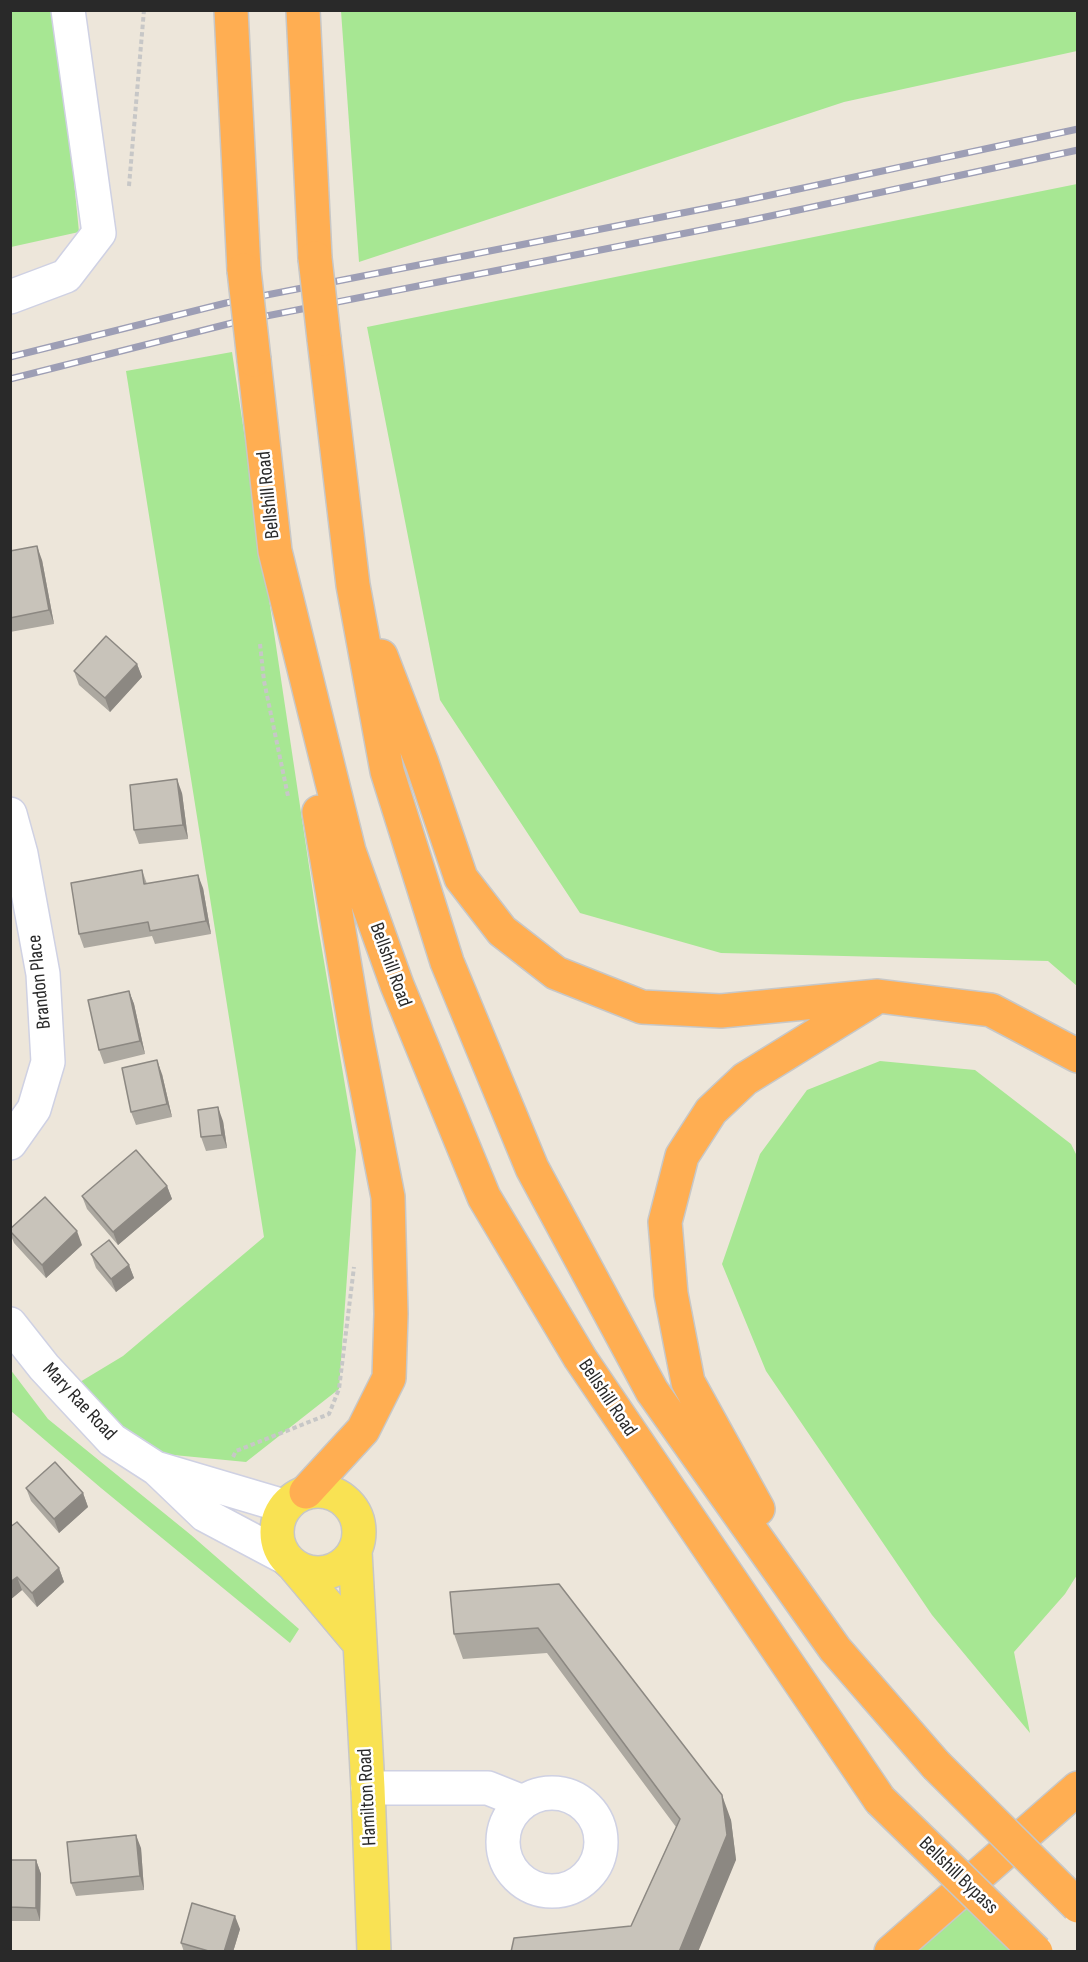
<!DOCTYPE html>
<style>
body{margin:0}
#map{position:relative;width:1088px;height:1962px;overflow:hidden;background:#ede6da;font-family:"Sofia Sans Condensed",sans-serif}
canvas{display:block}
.frame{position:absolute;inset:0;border:12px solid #292929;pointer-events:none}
</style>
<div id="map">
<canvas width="1088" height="1962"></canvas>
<div class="frame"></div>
</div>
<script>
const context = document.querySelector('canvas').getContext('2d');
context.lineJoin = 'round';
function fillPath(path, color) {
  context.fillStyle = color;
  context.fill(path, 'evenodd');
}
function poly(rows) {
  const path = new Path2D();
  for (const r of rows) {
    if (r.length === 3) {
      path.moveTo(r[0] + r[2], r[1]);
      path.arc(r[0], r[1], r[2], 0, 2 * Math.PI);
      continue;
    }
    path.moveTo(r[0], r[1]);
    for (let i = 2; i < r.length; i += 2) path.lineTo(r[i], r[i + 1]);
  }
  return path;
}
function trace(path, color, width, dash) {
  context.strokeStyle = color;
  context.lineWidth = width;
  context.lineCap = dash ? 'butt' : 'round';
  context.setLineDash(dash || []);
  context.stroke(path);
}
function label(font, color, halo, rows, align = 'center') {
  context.font = font + ' "Sofia Sans Condensed",sans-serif';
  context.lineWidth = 5;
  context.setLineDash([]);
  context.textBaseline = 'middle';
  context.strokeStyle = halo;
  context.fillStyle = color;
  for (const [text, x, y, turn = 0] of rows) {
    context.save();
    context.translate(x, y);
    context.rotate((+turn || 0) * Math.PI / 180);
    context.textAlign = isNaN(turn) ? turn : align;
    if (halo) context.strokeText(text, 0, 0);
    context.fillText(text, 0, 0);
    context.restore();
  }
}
fillPath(poly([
 [10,11,57,11,79,232,11,247],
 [341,11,1077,11,1077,51,844,102,359,262],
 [1077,184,1077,986,1048,961,721,953,580,913,440,700,367,327],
 [232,352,318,926,356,1150,339,1389,246,1462,153,1453,75,1385,123,1356,264,1237,126,371],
 [880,1061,975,1070,1071,1144,1077,1156,1077,1575,1065,1594,1014,1652,1030,1733,932,1615,766,1371,722,1264,760,1154,807,1090],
 [10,1369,48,1419,191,1535,299,1629,290,1643,101,1488,11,1411],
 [951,1891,1023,1952,901,1952]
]), '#a7e793');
const minor = poly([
 [10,297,66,276,99,233,68,10],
 [10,814,21,854,43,974,48,1062,34,1109,10,1143],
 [10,1324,44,1367,112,1440,157,1469,205,1515,286,1558],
 [159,1469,284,1506],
 [368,1788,488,1788,523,1802],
 [552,1842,49]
]);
const major = poly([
 [318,1532,41],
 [355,1551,368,1788,374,1952],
 [295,1567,359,1643]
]);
const highway = poly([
 [231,10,244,270],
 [303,10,315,258],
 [324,339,353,585,387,771,447,962,532,1168,652,1391,835,1649,936,1765],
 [254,360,275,551,349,851,397,985,484,1197,580,1358,880,1800],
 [381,656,422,763,461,878,502,931,556,973,642,1007,721,1011,878,996,991,1010,1078,1056],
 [306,1492,363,1430,389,1378,391,1314,388,1197,356,1033,319,812],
 [758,1509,688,1382,671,1294,665,1222,682,1156,711,1111,745,1079,871,1001],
 [891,1952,1078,1788]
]);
trace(minor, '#cfd1e3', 36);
trace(major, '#c7c7c7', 36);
trace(highway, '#c7c7c7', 36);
trace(poly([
 [129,186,144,10],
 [260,644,264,681,288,796],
 [233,1457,236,1451,329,1414,339,1389,354,1267]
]), '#c7c7c7', 4, [4.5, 3]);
trace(minor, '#fff', 33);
trace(major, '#f9e253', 33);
trace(highway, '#ffae52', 33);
const rail = poly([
 [10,357,226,303,738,202,1078,129],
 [10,379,236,322,747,221,1078,150]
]);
trace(rail, '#9d9eb5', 7);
trace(rail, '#fff', 4.5, [14]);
const highwayBridge = poly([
 [315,258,324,339],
 [244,270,254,360],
 [936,1765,1078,1906],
 [880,1800,1036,1952]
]);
trace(highwayBridge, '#c7c7c7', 36, []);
trace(highwayBridge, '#ffae52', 33);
fillPath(poly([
 [10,551,42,560,54,624,10,632],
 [137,664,142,677,110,712,79,685,74,671],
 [182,793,188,839,139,844,134,830],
 [142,870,147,884,203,888,211,934,155,944,152,936,84,948,79,934],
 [129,991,134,1004,145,1054,104,1064,99,1050],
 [162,1074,172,1117,136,1125,131,1112],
 [223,1121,227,1148,206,1151,201,1137],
 [167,1186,172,1199,118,1245,87,1209,82,1196],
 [10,1229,82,1245,46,1278,14,1243,10,1233],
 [91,1254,129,1265,134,1278,116,1292,96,1268],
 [26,1488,83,1493,88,1507,59,1533,31,1501],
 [10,1527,59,1568,64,1582,37,1607,22,1590,10,1600],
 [559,1584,731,1820,736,1860,631,1926,676,1827,547,1653,463,1659,454,1634],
 [141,1848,144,1890,76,1896,71,1883],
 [10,1860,36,1860,41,1874,40,1921,10,1921],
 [240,1929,233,1952,184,1952,181,1943]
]), '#aca8a0');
fillPath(poly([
 [37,546,42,560,54,624,49,610],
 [137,664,142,677,110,712,105,698],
 [177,779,182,793,188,839,183,825],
 [198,875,203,888,211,934,206,921],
 [129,991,134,1004,145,1054,140,1041],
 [157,1060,162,1074,172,1117,167,1104],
 [218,1107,223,1121,227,1148,222,1135],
 [167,1186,172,1199,118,1245,113,1232],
 [77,1231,82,1245,46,1278,42,1265],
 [129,1265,134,1278,116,1292,111,1279],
 [83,1493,88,1507,59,1533,54,1519],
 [59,1568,64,1582,37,1607,32,1593],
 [17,1577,22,1590,10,1600,10,1582],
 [722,1795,731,1820,736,1860,698,1952,679,1952],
 [136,1835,141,1848,144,1890,140,1876],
 [36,1860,41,1874,40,1921,36,1908],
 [235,1916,240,1929,233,1952,224,1952]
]), '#8c8882');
const building = poly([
 [37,546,49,610,10,618,10,551,37,546],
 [106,636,137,664,105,698,74,671,106,636],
 [177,779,183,825,134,830,130,785,177,779],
 [142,870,144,884,198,875,206,921,150,931,148,922,79,934,71,883,142,870],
 [129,991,140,1041,99,1050,88,1000,129,991],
 [157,1060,167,1104,131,1112,122,1068,157,1060],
 [218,1107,222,1135,201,1137,198,1110,218,1107],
 [136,1150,167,1186,113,1232,82,1196,136,1150],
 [45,1197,77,1231,42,1265,10,1231,10,1229,45,1197],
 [109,1240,129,1265,111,1279,91,1254,109,1240],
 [55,1462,83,1493,54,1519,26,1488,55,1462],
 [17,1522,59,1568,32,1593,17,1577,10,1582,10,1527,17,1522],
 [559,1584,722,1795,727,1835,679,1952,511,1952,514,1938,631,1926,680,1819,538,1628,454,1634,450,1592,559,1584],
 [136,1835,140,1876,71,1883,67,1842,136,1835],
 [10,1860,36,1860,36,1908,10,1907,10,1860],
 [192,1903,235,1916,224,1952,212,1952,181,1943,192,1903]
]);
fillPath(building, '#c8c3ba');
trace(building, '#8c8882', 1.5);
label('20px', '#292929', '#fff', [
 ["Bellshill Road",269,495,-96],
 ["Bellshill Road",390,965,70],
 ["Brandon Place",40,982,-96],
 ["Bellshill Road",607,1398,56],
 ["Mary Rae Road",79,1402,47],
 ["Hamilton Road",368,1797,-93],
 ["Bellshill Bypass",958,1876,44]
]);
</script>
